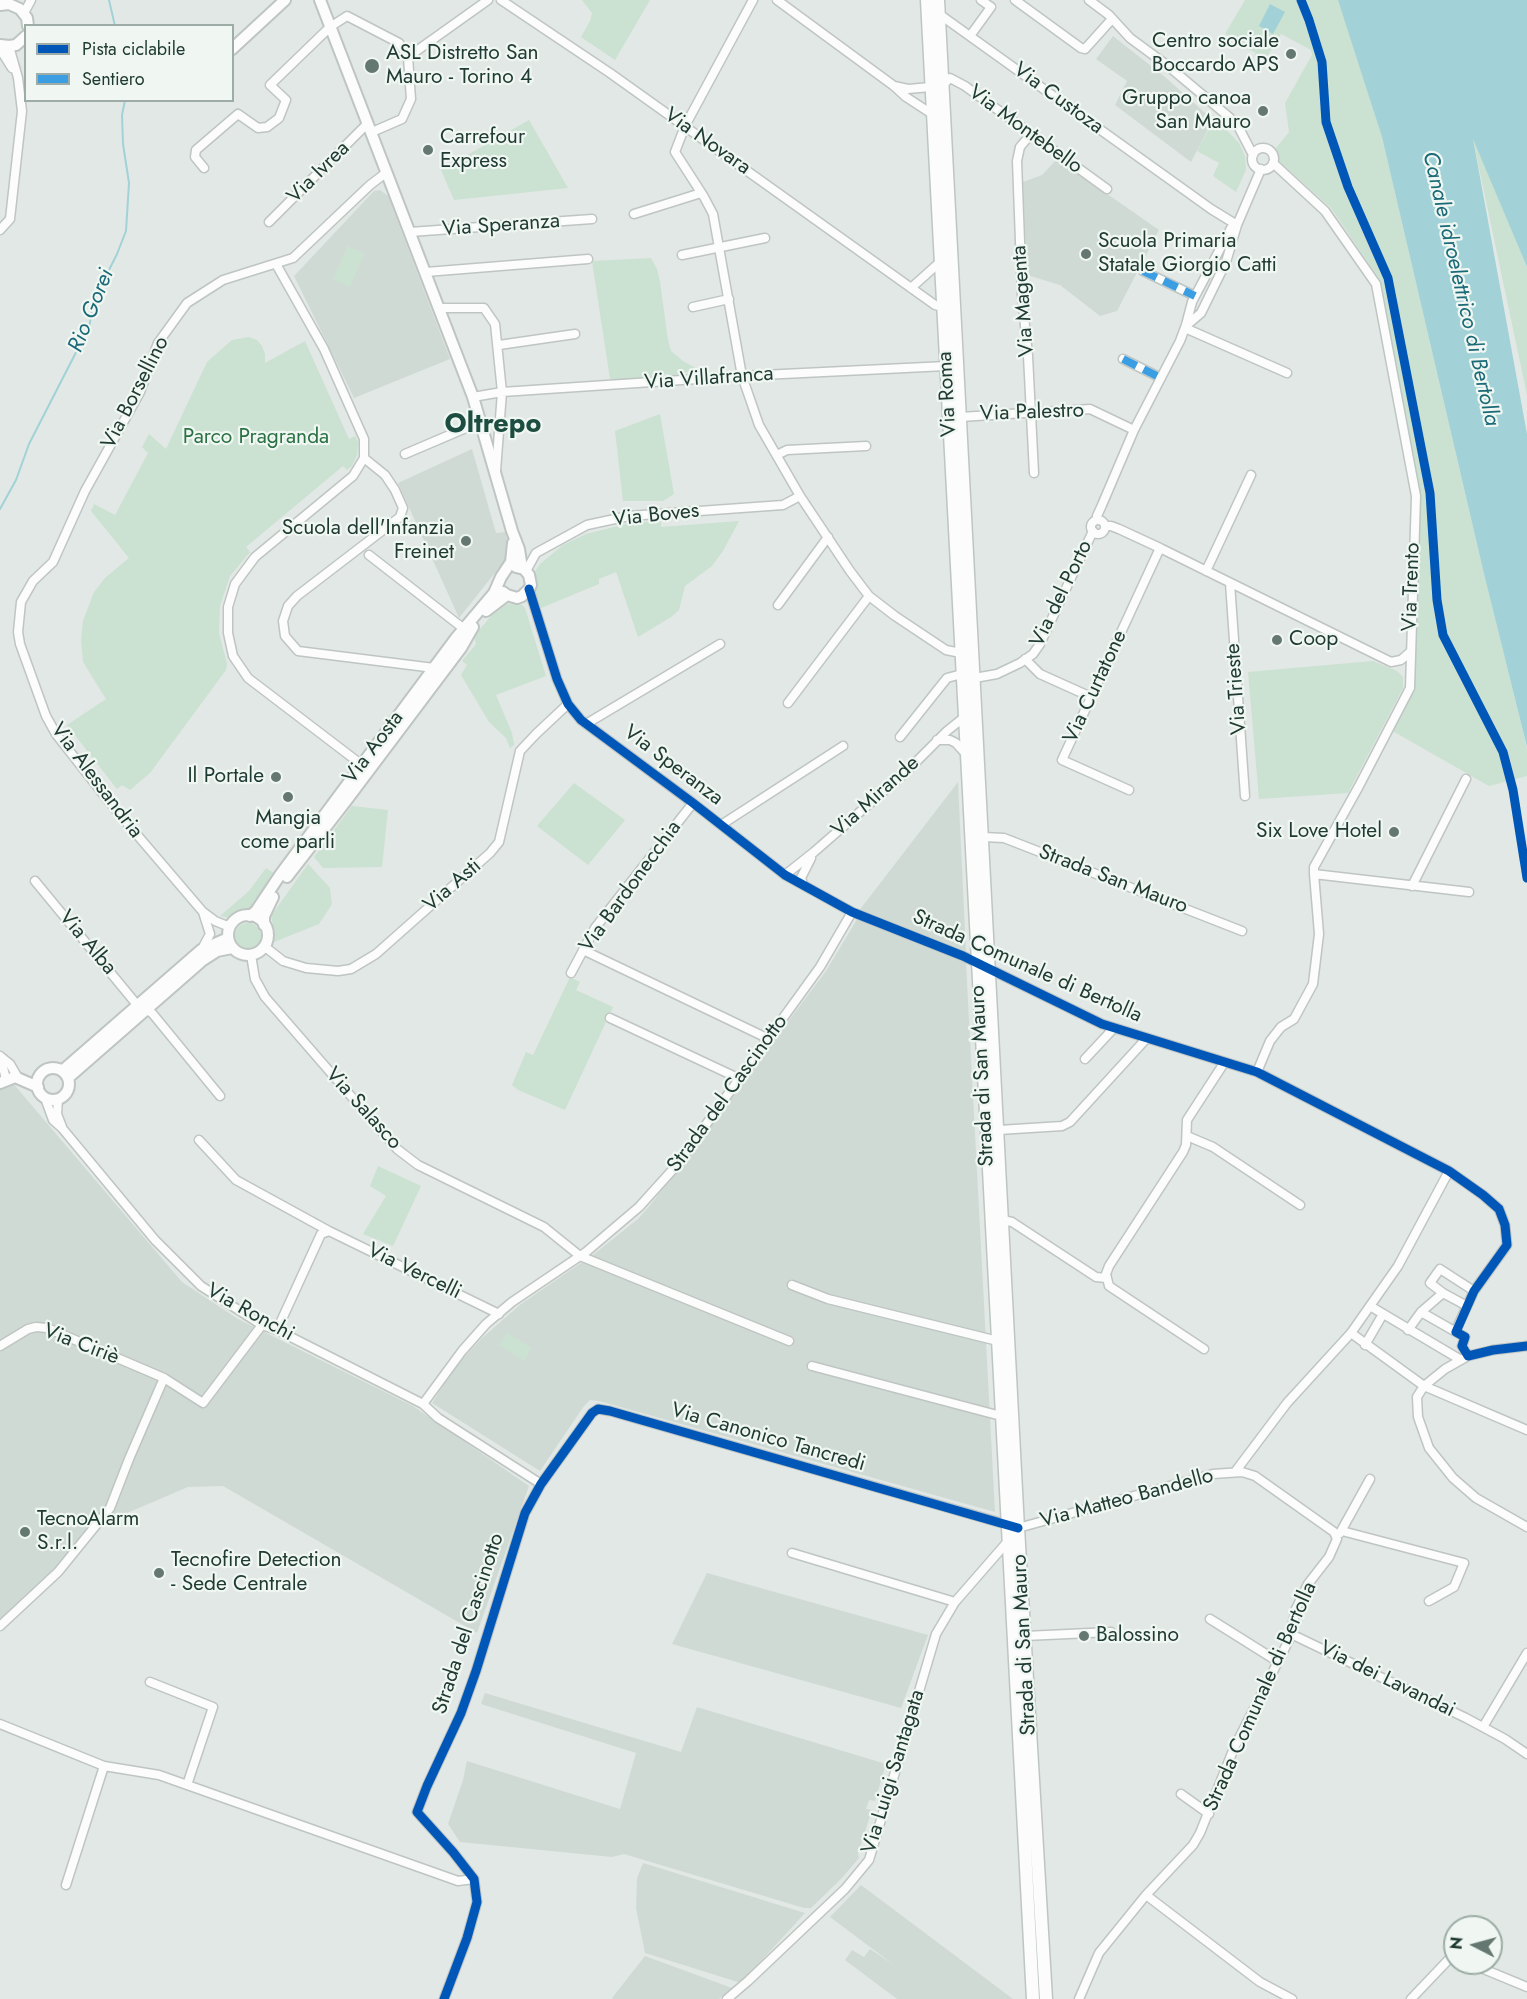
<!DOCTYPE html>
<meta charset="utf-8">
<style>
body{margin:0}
#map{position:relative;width:1527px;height:1999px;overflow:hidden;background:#e2e8e5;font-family:Jost,sans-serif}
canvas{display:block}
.legend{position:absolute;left:24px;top:24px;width:210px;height:78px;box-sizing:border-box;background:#f0f7f3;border:2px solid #9daca6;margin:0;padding:8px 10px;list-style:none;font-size:18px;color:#203b33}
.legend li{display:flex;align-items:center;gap:12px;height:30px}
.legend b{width:30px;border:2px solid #9daca6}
.north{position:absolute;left:1443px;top:1915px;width:60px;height:60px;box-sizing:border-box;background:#f0f7f3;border:2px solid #9daca6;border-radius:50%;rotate:276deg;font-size:16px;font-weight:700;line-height:24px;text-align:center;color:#203b33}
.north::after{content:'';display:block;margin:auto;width:21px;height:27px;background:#647871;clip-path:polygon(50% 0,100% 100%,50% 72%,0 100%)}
</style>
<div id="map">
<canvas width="1527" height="1999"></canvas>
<ul class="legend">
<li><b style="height:8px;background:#0057b8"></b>Pista ciclabile</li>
<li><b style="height:8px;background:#3c9ee2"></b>Sentiero</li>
</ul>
<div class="north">N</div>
</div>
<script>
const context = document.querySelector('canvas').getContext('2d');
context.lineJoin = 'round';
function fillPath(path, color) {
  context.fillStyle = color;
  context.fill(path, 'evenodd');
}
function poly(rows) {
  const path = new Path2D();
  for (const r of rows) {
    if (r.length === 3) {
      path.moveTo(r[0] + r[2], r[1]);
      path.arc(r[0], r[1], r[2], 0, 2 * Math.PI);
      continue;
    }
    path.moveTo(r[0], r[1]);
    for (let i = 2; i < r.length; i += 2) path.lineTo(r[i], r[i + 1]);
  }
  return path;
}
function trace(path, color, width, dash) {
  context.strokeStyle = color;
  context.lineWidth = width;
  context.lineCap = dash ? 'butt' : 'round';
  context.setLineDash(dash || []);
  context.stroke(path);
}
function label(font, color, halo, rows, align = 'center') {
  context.font = font + ' Jost,sans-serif';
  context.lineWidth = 4.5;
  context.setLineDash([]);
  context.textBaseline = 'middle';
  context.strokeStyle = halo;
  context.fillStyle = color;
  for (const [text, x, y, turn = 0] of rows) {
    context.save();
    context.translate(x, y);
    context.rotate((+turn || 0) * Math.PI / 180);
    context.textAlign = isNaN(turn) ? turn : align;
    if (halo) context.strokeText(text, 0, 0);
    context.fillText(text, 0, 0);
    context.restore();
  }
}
fillPath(poly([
 [1113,36,1165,77,1213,120,1191,162,1115,105,1127,81,1096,59],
 [1057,159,1159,230,1117,311,1100,316,1060,285,1027,275,1023,182,1042,175],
 [380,190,388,196,450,359,354,398,294,276,374,191],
 [472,449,496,533,506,532,508,550,506,559,459,618,398,483],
 [958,782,966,953,947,948,858,912],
 [859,916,966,963,995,1512,599,1401,590,1400,584,1406,540,1471,432,1403,456,1366,481,1339,521,1304,594,1254,638,1219,651,1204,826,971],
 [0,1068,182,1282,238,1319,413,1406,529,1486,477,1633,223,1486,188,1487,99,1525,69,1564,0,1631],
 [707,1573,928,1635,901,1708,672,1644],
 [485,1693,681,1752,697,1707,886,1764,875,1801,869,1800,866,1809,872,1810,858,1853,859,1858,842,1878,811,1908,804,1908,624,1854,612,1857,460,1842,448,1824,463,1780,467,1761,620,1809,636,1753,481,1704],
 [643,1863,805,1913,741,1983,645,1953,636,1908,637,1878],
 [861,1885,1013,1999,897,1999,845,1960,852,1950,864,1957,870,1949,894,1965,830,1917],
 [645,1956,732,1988,719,1999,613,1999,612,1998]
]), '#d0dad5');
fillPath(poly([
 [582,0,650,0,615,60,581,37,590,21,592,13],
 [1245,0,1338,0,1346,20,1382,137,1484,574,1523,731,1527,750,1527,776,1489,786,1389,729,1410,688,1416,496,1380,280,1331,208,1279,161,1276,148,1289,132,1285,103,1312,55,1311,50,1281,34,1265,60,1254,55,1256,53,1246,48,1247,46,1225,34],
 [1215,118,1239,143,1245,156,1246,170,1236,192,1213,176,1219,163,1197,151],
 [529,120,568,188,454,200,441,170],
 [1472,135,1527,267,1527,395],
 [347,246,365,253,350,287,333,279],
 [651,258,657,269,660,282,668,340,671,351,683,361,701,371,701,373,695,370,673,376,665,374,636,379,610,379,592,261],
 [249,337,257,340,262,346,265,354,265,363,305,341,349,439,355,436,358,442,357,455,352,466,347,470,343,466,246,547,250,552,230,576,220,606,219,633,227,664,226,670,150,773,130,790,122,785,117,789,67,725,106,699,83,662,81,640,83,621,94,592,105,578,129,558,91,511,94,504,115,515,148,453,142,447,149,434,166,449,207,362,232,340],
 [660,414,674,494,663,501,623,501,615,431],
 [661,521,661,527,739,521,723,551,712,566,685,586,679,610,671,617,638,637,616,572,599,579,599,584,541,608,534,593,535,582,534,573,540,564,563,545,586,534,630,523],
 [507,604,522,605,525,608,546,676,496,695,512,733,514,745,510,748,506,738,489,722,461,675,467,665,462,661,476,644,474,636,492,615],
 [1373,661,1397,671,1403,677,1403,688,1348,793,1259,799,1248,672],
 [574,783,625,820,588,865,537,826],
 [352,806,388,810,382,867,323,868,314,857],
 [308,864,330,888,332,904,319,924,274,942,275,932,271,916],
 [266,868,277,875,252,911,242,912,230,918,220,916,249,891],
 [248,936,13],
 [570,977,580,982,576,990,613,1007,565,1110,518,1090,512,1085,526,1052,533,1055],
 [378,1166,421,1186,393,1246,363,1234,386,1196,370,1186],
 [507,1333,532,1348,524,1361,499,1345]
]), '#cbe1d1');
fillPath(poly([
 [1338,0,1527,0,1527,267,1473,139,1527,434,1527,747,1484,574,1382,137],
 [1270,4,1285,12,1273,34,1259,26]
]), '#a2d2d7');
trace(poly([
 [109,0,115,26],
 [0,509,16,480,29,444,89,327,95,298,117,254,126,231,129,183,123,144,122,115,125,100]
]), '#a2d2d7', 2);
const minor = poly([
 [501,0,610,73,935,305,943,307],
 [753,0,685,126,675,152,704,197,713,214,742,376,759,425,800,496,850,571,869,596,895,616,946,650,961,653],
 [777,0,894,86,906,97,932,114],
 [1015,0,1081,48,1085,49,1112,19],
 [1089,0,1109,15,1130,38,1168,66,1229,117,1238,126,1253,155],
 [24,13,31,0],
 [939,14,1211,209,1237,225],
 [970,36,991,7,981,0],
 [0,49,12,68],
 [408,57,488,0],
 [894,86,908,89,942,86,950,78,965,86,1107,189],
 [1031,134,1020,147,1017,161,1022,295,1028,356,1034,473],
 [1263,159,11],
 [1273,163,1325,211,1376,284,1416,496,1410,688,1359,786,1314,867,1314,874,1469,892],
 [204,168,195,157,196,150,238,114,258,128,267,127,279,118,286,100,270,85,330,27,347,16,399,43,408,57,411,99,402,119,372,132],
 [634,214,701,193],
 [269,222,368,123],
 [0,230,10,219,22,111,18,78,9,46],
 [410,232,592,219],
 [682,255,765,238],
 [276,264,324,349,364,439,364,458,353,476,255,557,235,584,228,607,228,633,233,656,248,678,362,765],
 [1143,271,1195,296],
 [426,272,588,259],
 [911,288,940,262],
 [693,307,729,299],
 [439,308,484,308,495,324,502,392,496,471],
 [1187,325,1201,313,1226,262,1237,225,1261,169],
 [1185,328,1287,373],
 [499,345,575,334],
 [1123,359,1161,378],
 [473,397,502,392,742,376,946,366],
 [960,417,1090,409,1134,430],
 [405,454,480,422],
 [777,455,787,450,866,446],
 [364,458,385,475,395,490,403,508,400,517,297,596,288,606,283,621,285,636,298,651,434,668],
 [1098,520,1097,516,1102,505,1134,430,1180,341,1186,325,1192,302,1231,228,1237,225],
 [1098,527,7],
 [1105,526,1111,526,1119,529,1160,548,1391,662,1401,660,1410,652],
 [369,555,468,632],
 [526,571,536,553,587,525,629,516,783,505,800,496],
 [1206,571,1251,475],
 [1230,583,1245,796],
 [529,589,557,679,568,704,581,720,693,803,785,875,852,912,963,956,1102,1024,1257,1072,1449,1171,1483,1195,1499,1209,1505,1225,1507,1245,1474,1291,1456,1330,1456,1332,1465,1337,1462,1346,1468,1356],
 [778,605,828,537],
 [1025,659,1040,674,1091,697],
 [969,679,997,674,1020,663,1033,654,1040,644,1093,531],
 [788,703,869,596],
 [586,724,720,644],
 [900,737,947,678,962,674],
 [937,740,950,740,956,743,966,754],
 [1129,790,1062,760,1160,548],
 [721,825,843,746],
 [983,837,1004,838,1242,931],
 [785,875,814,852,908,770,947,731,967,715],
 [35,881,138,1006,152,1013,220,1096],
 [803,884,801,878,811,858],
 [1412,886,1466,779],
 [230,927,215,921,203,912,115,809,56,734,46,716,20,644,18,632,21,602,33,581,53,562,85,491,140,392,158,343,187,303,223,280,293,258,370,185,387,172],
 [264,946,283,961,306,968,338,971,351,969,376,954,490,853,499,842,520,751,536,734,568,704],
 [202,949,210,934,203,912],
 [583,950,769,1039],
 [251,955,255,979,265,997,397,1149,418,1165,544,1227,580,1256,789,1341],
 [571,973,595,928,693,803],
 [610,1018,740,1079],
 [0,1056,10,1064,18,1078],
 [0,1056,6,1079],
 [1085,1059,1114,1028],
 [1257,1072,1270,1041,1281,1027,1294,1019,1313,984,1319,934,1314,874],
 [45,1098,53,1120,62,1128,155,1240,201,1286,262,1325,277,1330,423,1404,438,1418,541,1484],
 [58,1099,57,1114,62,1127],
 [999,1130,1062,1126,1070,1122,1146,1039],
 [1187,1136,1213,1147,1300,1205],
 [199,1140,236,1180,329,1231],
 [998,1219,1012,1222,1096,1277,1106,1278],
 [792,1285,828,1299,998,1341],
 [1370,1306,1461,1360],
 [1467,1306,1443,1293,1430,1283,1440,1269,1474,1291],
 [1421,1312,1456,1332],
 [277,1330,321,1234,329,1231,499,1314],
 [1408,1330,1421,1312,1443,1293],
 [1351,1333,1424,1386,1527,1430],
 [1365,1345,1383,1314],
 [0,1346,28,1329,36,1327,47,1328,164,1378,203,1403,262,1325],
 [1527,1346,1493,1350,1468,1356,1445,1369,1424,1386,1417,1397,1418,1417,1429,1448,1453,1478,1476,1498,1527,1527],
 [1204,1349,1109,1286,1106,1274,1109,1266,1183,1152,1186,1145,1187,1120,1224,1063],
 [812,1366,1001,1416],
 [423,1404,462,1351,486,1324,512,1302,586,1252,639,1207,676,1166,820,967,852,912],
 [1235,1472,1287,1403,1351,1333,1398,1266,1449,1171],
 [1018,1528,1213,1474,1242,1472,1255,1476,1334,1532,1337,1539,1329,1557,1308,1584,1296,1609,1289,1640,1234,1748,1200,1833,1193,1845,1146,1895,1099,1953,1079,1999],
 [1342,1531,1464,1563,1454,1587,1429,1601],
 [1340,1533,1370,1479],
 [792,1553,955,1602],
 [1210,1619,1277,1661],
 [0,1626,58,1572,110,1508,129,1459,164,1378],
 [1291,1634,1466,1718,1505,1739,1527,1754],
 [1025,1636,1111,1632],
 [150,1682,213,1707,187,1785],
 [0,1724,104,1766,159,1775,458,1881,474,1879],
 [1483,1727,1527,1653],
 [1181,1794,1209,1814],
 [66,1885,104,1766],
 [1146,1895,1260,1982,1292,1999],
 [1469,1963,1527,1987],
 [444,1999,467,1938,477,1902,474,1879,453,1852,417,1812,427,1786,461,1713,476,1671,525,1513,541,1484,592,1413,598,1409,610,1411,1012,1526],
 [727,1999,748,1981,845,1889,869,1860,936,1634,955,1602,1009,1540],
 [1411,1999,1452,1956,1455,1957]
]);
const tertiary = poly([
 [320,0,473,397,512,531,519,549,522,568],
 [0,5,9,4,20,9,27,18,28,26],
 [0,45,9,46,16,45,26,36],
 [232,49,285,0],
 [503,592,507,595,517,598,522,596,529,589,531,585,529,575,524,569,516,567],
 [486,611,507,595],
 [287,877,346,801,461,648,473,627],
 [248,935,20],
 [250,916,256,911,280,875,456,638,494,593,501,577,511,562,513,543],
 [264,925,264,916,273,897],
 [53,1084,16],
 [62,1071,201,950,228,938],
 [68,1078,203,960,217,951,232,948],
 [0,1083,15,1077,38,1087]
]);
const secondary = poly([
 [927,0,1033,1999],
 [938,0,1018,1528,1046,1999]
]);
trace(minor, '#bfc5c2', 11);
trace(tertiary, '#bfc5c2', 14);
trace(secondary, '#bec6c2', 15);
trace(minor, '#fbfcfb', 8);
trace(tertiary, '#fbfcfb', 10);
trace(secondary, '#fbfcfb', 12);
trace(poly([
 [1143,271,1195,296],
 [1123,359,1161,378]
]), '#3c9ee2', 8, [15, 8]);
trace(poly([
 [1301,0,1309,20,1322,62,1326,122,1348,187,1388,278,1430,493,1437,600,1443,635,1503,752,1513,790,1527,878],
 [529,589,557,679,568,704,581,720,693,803,785,875,852,912,963,956,1102,1024,1257,1072,1449,1171,1483,1195,1499,1209,1505,1225,1507,1245,1474,1291,1456,1332,1465,1337,1462,1346,1468,1356,1493,1350,1527,1346],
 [444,1999,467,1938,477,1902,474,1879,453,1852,417,1812,427,1786,461,1713,476,1671,525,1513,541,1484,592,1413,598,1409,610,1411,1018,1528]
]), '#0057b8', 9);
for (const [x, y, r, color] of [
 [1291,54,6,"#647871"],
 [372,66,8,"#647871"],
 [1263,111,6,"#647871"],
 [428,150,6,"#647871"],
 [1086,254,6,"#647871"],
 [466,541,6,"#647871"],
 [1277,640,6,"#647871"],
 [276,777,6,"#647871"],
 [288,797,6,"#647871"],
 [1394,832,6,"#647871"],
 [25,1532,6,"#647871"],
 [159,1573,6,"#647871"],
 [1084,1636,6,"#647871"]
]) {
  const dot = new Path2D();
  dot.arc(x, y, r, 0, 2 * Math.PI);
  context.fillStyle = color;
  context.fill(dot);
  trace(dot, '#f0f7f3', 2);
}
label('21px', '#203b33', '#f0f7f3', [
 ["Centro sociale",1279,42,"right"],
 ["Boccardo APS",1279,66,"right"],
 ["ASL Distretto San",386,54],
 ["Mauro - Torino 4",386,78],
 ["Gruppo canoa",1251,99,"right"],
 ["San Mauro",1251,123,"right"],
 ["Carrefour",440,138],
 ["Express",440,162],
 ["Scuola Primaria",1098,242],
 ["Statale Giorgio Catti",1098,266],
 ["Scuola dell'Infanzia",454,529,"right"],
 ["Freinet",454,553,"right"],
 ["Coop",1289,640],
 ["Il Portale",264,777,"right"],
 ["Mangia",288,819,"center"],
 ["come parli",288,843,"center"],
 ["Six Love Hotel",1382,832,"right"],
 ["TecnoAlarm",37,1520],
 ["S.r.l.",37,1544],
 ["Tecnofire Detection",171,1561],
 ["- Sede Centrale",171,1585],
 ["Balossino",1096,1636]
], 'left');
label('21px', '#203b33', '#f0f7f3', [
 ["Via Custoza",1058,99,36],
 ["Via Montebello",1025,130,36],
 ["Via Novara",707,142,35],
 ["Via Ivrea",319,173,-45],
 ["Via Speranza",501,226,-4],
 ["Via Magenta",1024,301,-94],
 ["Via Villafranca",709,379,-4],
 ["Via Borsellino",136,393,-63],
 ["Via Roma",948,394,-93],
 ["Via Palestro",1032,413,-2],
 ["Via Boves",656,516,-6],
 ["Via Trento",1412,587,-88],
 ["Via del Porto",1062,594,-64],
 ["Via Curtatone",1096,687,-65],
 ["Via Trieste",1237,689,-94],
 ["Via Aosta",374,748,-53],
 ["Via Speranza",673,766,37],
 ["Via Alessandria",96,781,53],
 ["Via Mirande",876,797,-42],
 ["Strada San Mauro",1113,880,21],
 ["Via Asti",453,886,-41],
 ["Via Bardonecchia",631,887,-54],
 ["Via Alba",87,943,50],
 ["Strada Comunale di Bertolla",1027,967,24],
 ["Strada di San Mauro",983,1076,-93],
 ["Strada del Cascinotto",728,1094,-54],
 ["Via Salasco",363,1109,48],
 ["Via Vercelli",414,1272,26],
 ["Via Ronchi",250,1313,29],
 ["Via Ciriè",81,1345,21],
 ["Via Canonico Tancredi",768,1438,16],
 ["Via Matteo Bandello",1127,1499,-15],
 ["Strada del Cascinotto",469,1624,-72],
 ["Strada di San Mauro",1025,1645,-93],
 ["Via dei Lavandai",1387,1680,26],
 ["Strada Comunale di Bertolla",1261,1697,-66],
 ["Via Luigi Santagata",894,1772,-73]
]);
label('21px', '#2a7244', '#f0f7f3', [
 ["Parco Pragranda",256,438]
]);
label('italic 22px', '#1a6a77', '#f0f7f3', [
 ["Canale idroelettrico di Bertolla",1460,289,77],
 ["Rio Gorei",92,311,-68]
]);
label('bold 27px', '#1c4d40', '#f0f7f3', [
 ["Oltrepo",493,425]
]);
</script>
